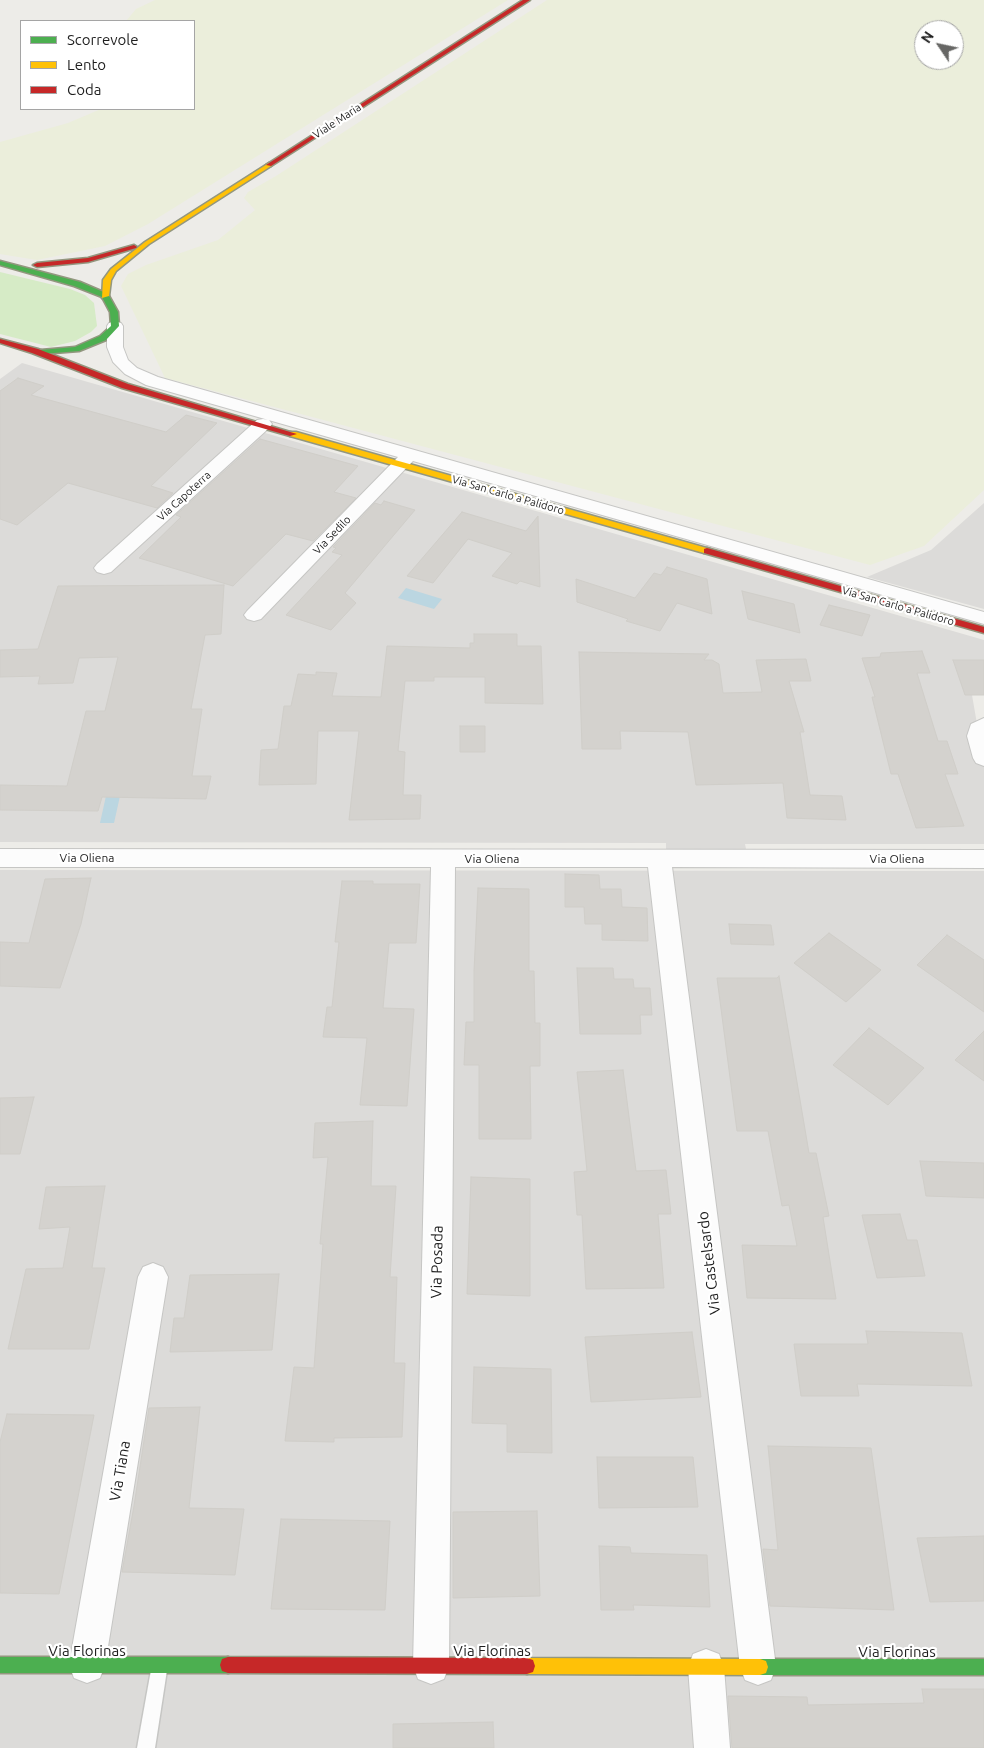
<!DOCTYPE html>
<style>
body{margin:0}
#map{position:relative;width:984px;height:1748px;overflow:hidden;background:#edece8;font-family:Ubuntu,sans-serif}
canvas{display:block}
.legend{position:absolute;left:20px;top:20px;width:175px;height:90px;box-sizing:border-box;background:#fff;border:1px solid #a5a5a5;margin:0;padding:6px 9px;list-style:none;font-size:15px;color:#1f1f1f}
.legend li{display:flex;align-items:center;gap:10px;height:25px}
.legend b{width:25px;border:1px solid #a5a5a5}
.north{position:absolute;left:914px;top:20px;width:50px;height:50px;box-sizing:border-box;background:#fff;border:1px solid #a5a5a5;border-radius:50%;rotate:304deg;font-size:14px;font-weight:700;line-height:20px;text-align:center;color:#1f1f1f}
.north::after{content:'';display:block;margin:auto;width:18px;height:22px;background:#676765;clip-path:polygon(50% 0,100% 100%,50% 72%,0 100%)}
</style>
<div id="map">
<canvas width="984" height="1748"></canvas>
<ul class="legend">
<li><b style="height:6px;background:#4caf50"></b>Scorrevole</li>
<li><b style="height:6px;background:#ffc107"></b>Lento</li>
<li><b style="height:6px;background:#c62828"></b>Coda</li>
</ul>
<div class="north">N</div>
</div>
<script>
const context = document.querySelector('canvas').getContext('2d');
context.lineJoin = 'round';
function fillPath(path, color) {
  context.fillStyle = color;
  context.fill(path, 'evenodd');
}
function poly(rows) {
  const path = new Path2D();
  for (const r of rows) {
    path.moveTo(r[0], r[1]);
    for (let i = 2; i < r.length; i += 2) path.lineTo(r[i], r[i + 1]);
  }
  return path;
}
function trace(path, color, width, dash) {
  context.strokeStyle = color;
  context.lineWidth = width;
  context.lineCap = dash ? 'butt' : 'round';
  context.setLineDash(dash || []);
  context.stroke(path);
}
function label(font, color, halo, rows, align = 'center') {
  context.font = font + ' Ubuntu,sans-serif';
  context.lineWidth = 4.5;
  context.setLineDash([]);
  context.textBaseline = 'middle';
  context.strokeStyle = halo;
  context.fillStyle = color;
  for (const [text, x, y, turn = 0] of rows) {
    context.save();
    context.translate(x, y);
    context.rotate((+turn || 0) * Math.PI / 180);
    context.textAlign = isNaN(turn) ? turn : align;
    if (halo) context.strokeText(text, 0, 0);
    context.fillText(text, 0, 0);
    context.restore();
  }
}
fillPath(poly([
 [22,363,984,640,984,695,972,695,977,724,984,724,984,844,745,844,746,849,666,849,666,843,0,842,0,379],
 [984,503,984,609,867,577,931,550],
 [0,870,984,871,984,1748,0,1748]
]), '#dcdbd9');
fillPath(poly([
 [155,0,508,0,148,224,105,246,37,260,0,254,0,142,68,123,101,109,194,109,194,21,126,21,136,9],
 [547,0,984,0,984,490,924,546,870,565,165,378,121,286,128,274,146,265,218,240,255,210,244,198,248,192,276,176],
 [924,30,954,30,954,60,924,60]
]), '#ebeedb');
fillPath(poly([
 [0,272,70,289,85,295,94,303,97,326,91,332,75,341,51,347,0,334]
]), '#d6ebc6');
fillPath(poly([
 [406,588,442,599,434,609,398,598],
 [108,787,122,787,114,823,100,823]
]), '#bbd6e1');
const building = poly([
 [18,378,44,386,31,395,166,432,186,415,217,423,151,486,173,493,157,508,68,483,17,525,0,519,0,391,18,378],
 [260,439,358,466,334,492,356,498,313,541,286,534,233,586,139,558,181,517,176,515,260,439],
 [384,501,415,510,345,593,356,603,331,630,286,615,342,555,332,552,336,548,333,547,375,503,381,505,384,501],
 [462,512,526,531,538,516,540,587,520,581,517,584,492,576,512,553,468,539,433,583,407,576,462,512],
 [667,567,707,579,712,614,677,603,660,631,626,621,628,619,577,602,576,579,635,598,654,573,661,575,667,567],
 [224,585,221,634,205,635,191,709,202,709,192,776,211,776,206,799,102,797,98,811,0,810,0,785,67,786,86,711,105,711,118,657,79,658,73,683,38,684,40,676,0,677,0,650,38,649,58,586,224,585],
 [742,591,794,604,800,633,748,619,742,591],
 [829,605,870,615,862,636,820,625,829,605],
 [474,634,517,634,517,646,541,646,543,704,485,703,485,677,434,677,434,681,405,681,398,751,405,752,403,795,421,795,420,819,349,820,359,731,318,731,316,784,259,785,261,750,278,749,284,706,291,706,298,674,316,675,316,672,337,673,332,696,381,697,387,646,470,648,470,643,474,643,474,634],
 [922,651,930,673,917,673,938,741,947,741,958,774,945,774,964,826,916,828,898,774,891,774,872,697,875,697,862,658,880,657,881,653,922,651],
 [579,652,709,654,704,660,712,660,719,664,723,693,762,692,756,660,806,659,811,681,789,681,804,732,800,732,810,795,842,796,846,820,787,818,783,783,696,785,688,732,620,731,621,749,582,749,579,652],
 [953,660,984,660,984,695,965,695,953,660],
 [460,726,485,726,485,752,460,752,460,726],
 [565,874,599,875,600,889,621,889,622,907,647,908,648,941,602,940,602,924,585,924,584,907,565,907,565,874],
 [91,878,81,924,60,988,0,986,0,942,29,943,45,879,91,878],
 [342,881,373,881,373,884,420,884,416,943,389,943,383,1008,414,1009,407,1106,360,1105,367,1038,323,1037,327,1007,332,1007,339,942,335,942,342,881],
 [478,888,529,889,529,971,534,971,535,1023,540,1023,540,1066,530,1066,531,1139,479,1139,479,1065,464,1065,466,1022,474,1022,474,971,478,888],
 [729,924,771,925,774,945,731,944,729,924],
 [829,933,881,970,846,1002,794,963,829,933],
 [947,935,984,960,984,1012,917,965,947,935],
 [577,968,613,968,614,979,633,979,634,988,650,988,652,1015,640,1015,641,1034,580,1034,577,968],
 [779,976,809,1153,816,1153,829,1216,823,1217,836,1299,747,1298,742,1245,797,1246,789,1205,782,1206,768,1131,737,1131,717,978,777,978,779,976],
 [869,1028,924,1068,888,1105,833,1065,869,1028],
 [984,1031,984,1081,955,1060,984,1031],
 [623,1070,636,1171,666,1170,671,1214,658,1214,664,1288,586,1289,582,1215,577,1215,574,1172,587,1171,577,1072,623,1070],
 [34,1097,20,1154,0,1154,0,1098,34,1097],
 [373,1121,371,1186,396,1186,390,1277,397,1277,394,1363,405,1363,402,1437,334,1438,334,1442,285,1441,294,1367,314,1368,323,1244,320,1244,328,1157,313,1158,315,1123,373,1121],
 [920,1161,984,1163,984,1198,926,1196,920,1161],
 [471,1177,530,1179,530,1296,467,1294,471,1177],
 [105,1186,92,1268,105,1268,89,1349,8,1349,26,1269,63,1268,70,1227,39,1229,46,1187,105,1186],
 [900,1214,907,1240,917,1240,925,1276,877,1278,862,1215,900,1214],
 [279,1274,272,1350,170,1352,174,1318,184,1318,190,1275,279,1274],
 [866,1331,962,1333,972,1386,857,1384,859,1396,801,1396,794,1344,868,1344,866,1331],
 [692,1332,701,1397,591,1402,585,1337,692,1332],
 [474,1367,551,1369,552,1453,507,1452,507,1424,472,1423,474,1367],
 [200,1407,189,1508,244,1509,235,1575,122,1572,134,1506,149,1408,200,1407],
 [7,1414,94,1415,59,1594,0,1593,0,1442,7,1414],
 [768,1446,871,1448,894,1610,770,1606,763,1549,778,1550,768,1446],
 [597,1457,693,1457,698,1507,599,1508,597,1457],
 [537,1511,540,1596,453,1598,453,1512,537,1511],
 [281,1519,390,1521,385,1610,271,1609,281,1519],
 [984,1536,984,1601,930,1602,917,1538,984,1536],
 [599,1546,630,1547,631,1553,707,1555,710,1607,633,1605,634,1610,601,1610,599,1546],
 [922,1689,984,1689,984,1748,732,1748,728,1696,807,1697,808,1705,924,1703,922,1689],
 [493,1722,494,1748,393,1748,393,1724,493,1722]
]);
fillPath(building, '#d4d2ce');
trace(building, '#d0cec9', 1);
const lane = poly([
 [159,1662,165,1664,167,1670,155,1748,137,1748,151,1670,153,1664,159,1662]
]);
const street = poly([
 [115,321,121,323,123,326,123,347,128,360,137,368,158,377,984,612,984,624,413,461,261,619,254,621,247,619,244,615,247,611,398,457,146,385,125,374,113,362,107,347,107,326,109,323,115,321],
 [263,419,269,420,272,424,269,428,111,572,104,574,97,572,94,568,97,564,257,420,263,419],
 [984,718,984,766,976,763,973,758,967,736,971,724,984,718],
 [0,849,984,850,984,868,672,867,776,1667,771,1680,758,1685,745,1680,740,1667,648,867,455,867,449,1666,444,1679,431,1684,418,1679,413,1666,431,867,0,867,0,849],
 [153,1263,163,1267,168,1277,105,1665,100,1678,87,1683,74,1678,69,1665,138,1277,143,1267,153,1263],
 [706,1649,719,1654,724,1667,730,1748,694,1748,688,1667,693,1654,706,1649]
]);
const fast = poly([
 [0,261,80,282,108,294,118,312,119,326,106,340,79,351,41,354,41,350,75,347,100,336,111,326,110,312,102,297,74,286,0,265,0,261],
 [0,1657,228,1657,234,1659,236,1665,234,1671,228,1673,0,1673,0,1657],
 [760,1659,984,1659,984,1675,760,1675,754,1673,752,1667,754,1661,760,1659]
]);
const slow = poly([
 [269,163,272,165,271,166,149,244,116,271,111,280,109,296,102,298,103,280,111,269,145,242,269,163],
 [290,432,296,432,710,549,712,551,710,553,704,553,290,436,290,432],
 [527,1658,760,1659,766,1661,768,1667,766,1673,760,1675,527,1674,521,1672,519,1666,521,1660,527,1658]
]);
const jam = poly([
 [523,0,530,0,271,166,266,165,523,0],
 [134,245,137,247,136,248,88,262,37,267,33,265,37,263,88,258,134,245],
 [0,339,38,349,128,384,297,434,290,436,122,388,32,353,0,343,0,339],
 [707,548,984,627,984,633,704,553,704,549,707,548],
 [228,1657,527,1658,533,1660,535,1666,533,1672,527,1674,228,1673,222,1671,220,1665,222,1659,228,1657]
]);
trace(lane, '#c6c6c4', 3);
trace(street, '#c6c6c4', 2);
trace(fast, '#93977f', 3);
trace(slow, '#93977f', 3);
trace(jam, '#93977f', 3);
fillPath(lane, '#fcfcfc');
fillPath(street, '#fcfcfc');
fillPath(fast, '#4caf50');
fillPath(slow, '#ffc107');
fillPath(jam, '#c62828');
label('11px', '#1f1f1f', '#fff', [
 ["Viale Maria",337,121,-33],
 ["Via San Carlo a Palidoro",508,495,16],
 ["Via Capoterra",184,496,-42],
 ["Via Sedilo",332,535,-46],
 ["Via San Carlo a Palidoro",898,606,16]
]);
label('12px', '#1f1f1f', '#fff', [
 ["Via Oliena",87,858],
 ["Via Oliena",492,859],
 ["Via Oliena",897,859]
]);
label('15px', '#1f1f1f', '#fff', [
 ["Via Posada",437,1262,-89],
 ["Via Castelsardo",709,1263,-97],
 ["Via Tiana",120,1471,-80],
 ["Via Florinas",87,1651],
 ["Via Florinas",492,1651],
 ["Via Florinas",897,1652]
]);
</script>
